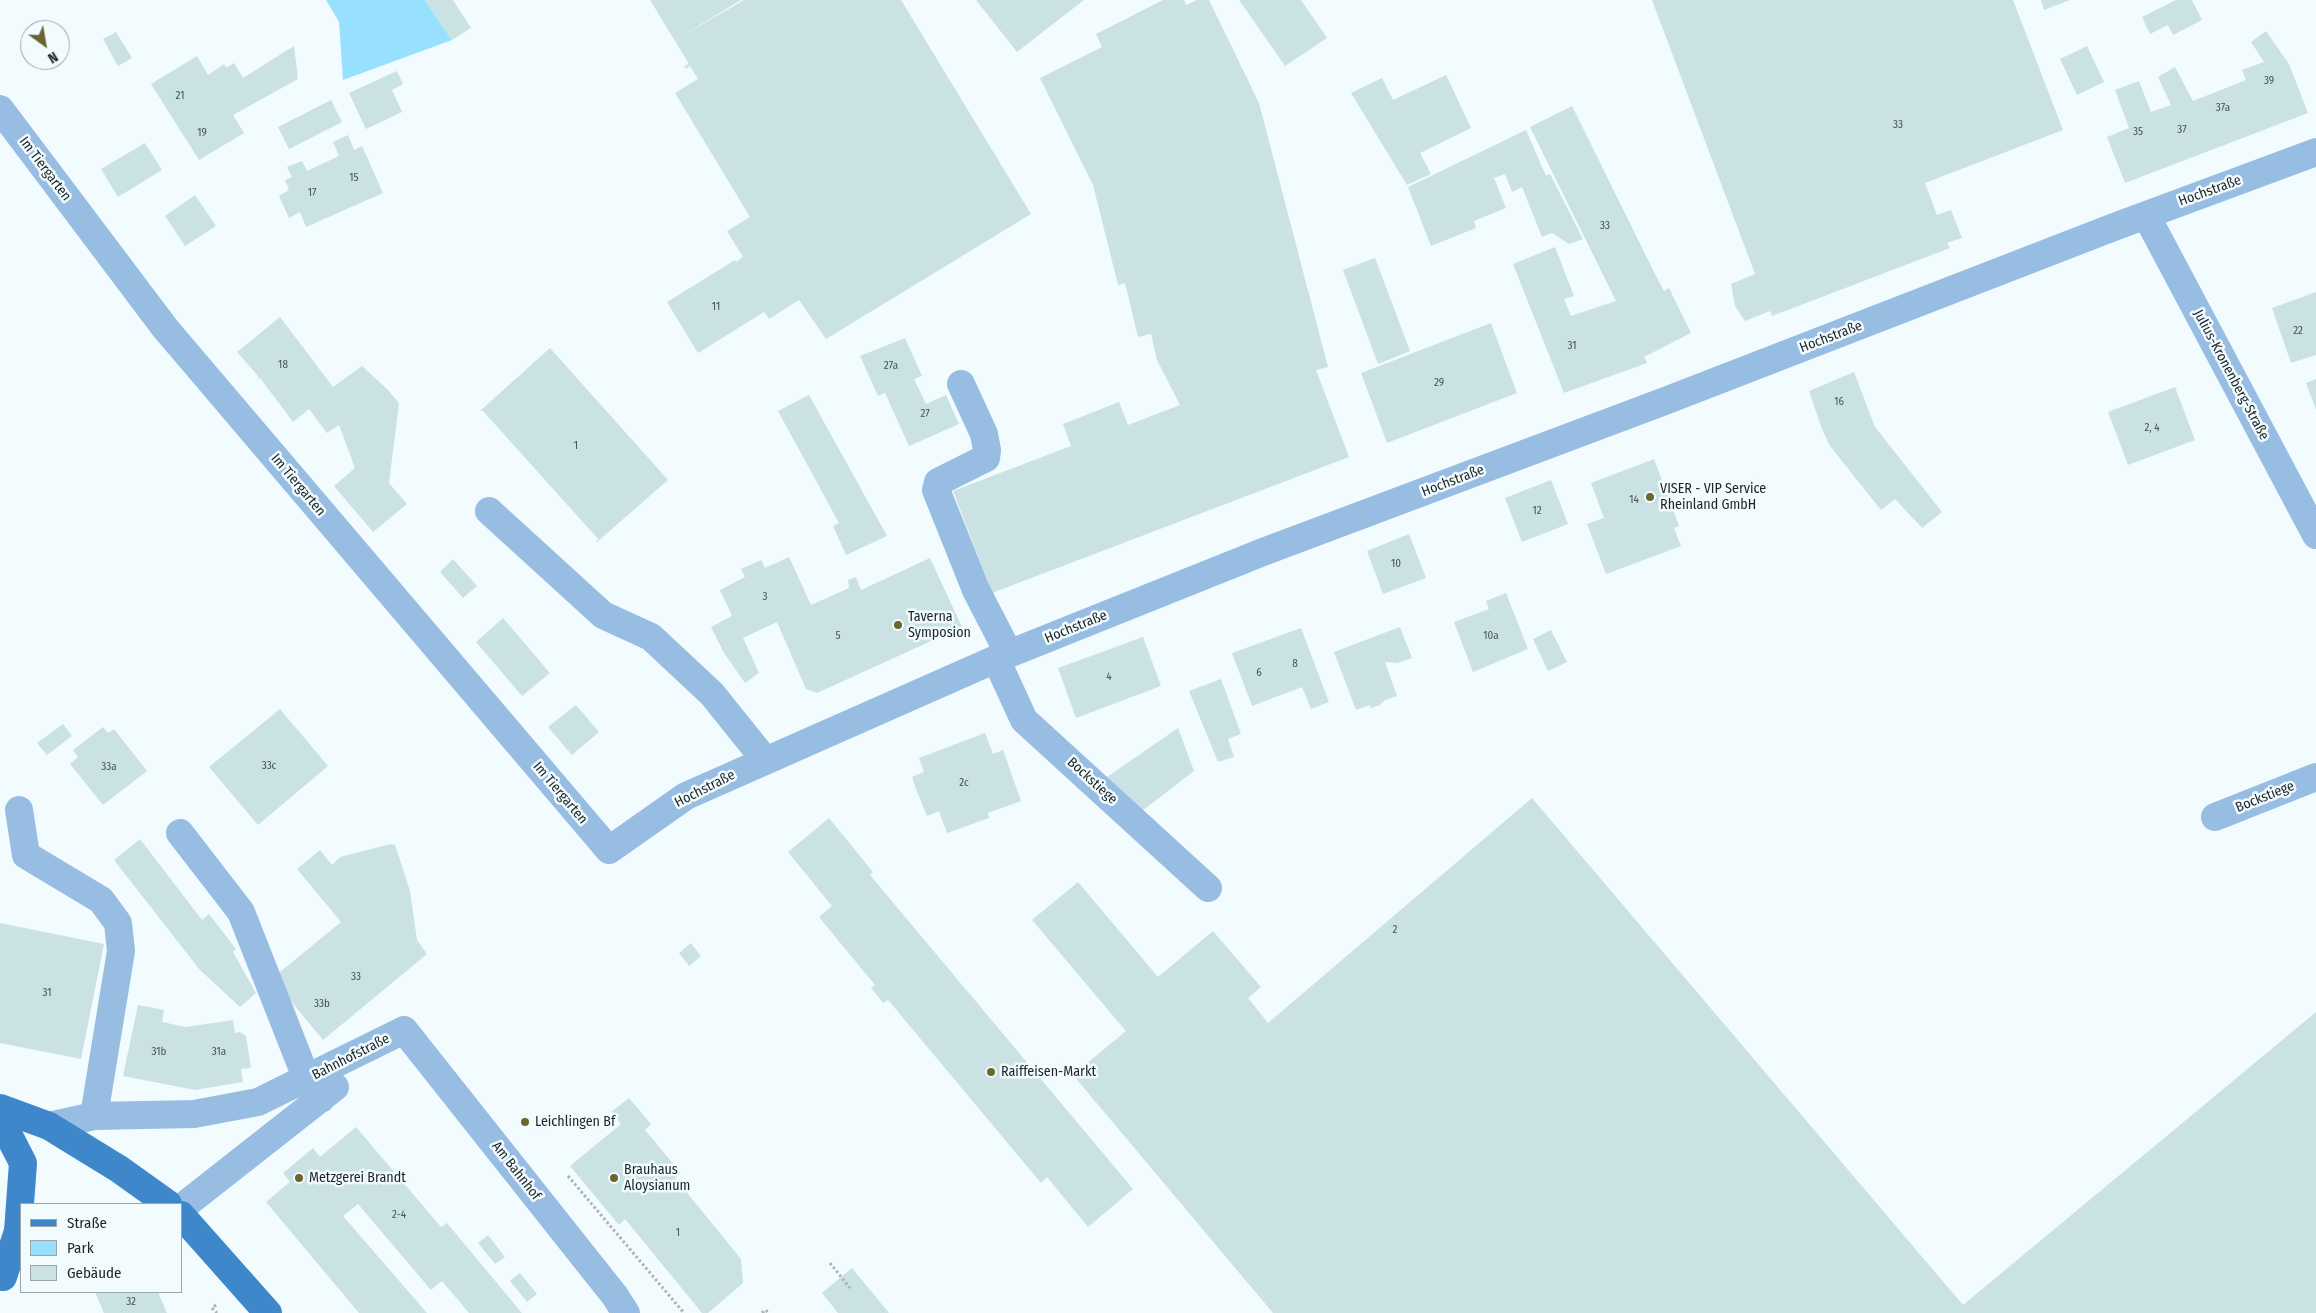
<!DOCTYPE html>
<meta charset="utf-8">
<style>
body{margin:0}
#map{position:relative;width:2316px;height:1313px;overflow:hidden;background:#f2fbfe;font-family:"Fira Sans Condensed",sans-serif}
canvas{display:block}
.legend{position:absolute;left:20px;top:1203px;width:162px;height:90px;box-sizing:border-box;background:#f2fbfe;border:1px solid #9ca5a8;margin:0;padding:6px 9px;list-style:none;font-size:15px;color:#1c2427}
.legend li{display:flex;align-items:center;gap:10px;height:25px}
.legend b{width:25px;border:1px solid #9ca5a8}
.north{position:absolute;left:20px;top:20px;width:50px;height:50px;box-sizing:border-box;background:#f2fbfe;border:1px solid #9ca5a8;border-radius:50%;rotate:148deg;font-size:14px;font-weight:700;line-height:20px;text-align:center;color:#1c2427}
.north::after{content:'';display:block;margin:auto;width:18px;height:22px;background:#6b6531;clip-path:polygon(50% 0,100% 100%,50% 72%,0 100%)}
</style>
<div id="map">
<canvas width="2316" height="1313"></canvas>
<ul class="legend">
<li><b style="height:6px;background:#3e87ca"></b>Straße</li>
<li><b style="height:14px;background:#97e1ff"></b>Park</li>
<li><b style="height:14px;background:#cae2e3"></b>Gebäude</li>
</ul>
<div class="north">N</div>
</div>
<script>
const context = document.querySelector('canvas').getContext('2d');
context.lineJoin = 'round';
function fillPath(path, color) {
  context.fillStyle = color;
  context.fill(path, 'evenodd');
}
function poly(rows) {
  const path = new Path2D();
  for (const r of rows) {
    path.moveTo(r[0], r[1]);
    for (let i = 2; i < r.length; i += 2) path.lineTo(r[i], r[i + 1]);
  }
  return path;
}
function trace(path, color, width, dash) {
  context.strokeStyle = color;
  context.lineWidth = width;
  context.lineCap = dash ? 'butt' : 'round';
  context.setLineDash(dash || []);
  context.stroke(path);
}
function label(font, color, halo, rows, align = 'center') {
  context.font = font + ' "Fira Sans Condensed",sans-serif';
  context.lineWidth = 5;
  context.setLineDash([]);
  context.textBaseline = 'middle';
  context.strokeStyle = halo;
  context.fillStyle = color;
  for (const [text, x, y, turn = 0] of rows) {
    context.save();
    context.translate(x, y);
    context.rotate((+turn || 0) * Math.PI / 180);
    context.textAlign = isNaN(turn) ? turn : align;
    if (halo) context.strokeText(text, 0, 0);
    context.fillText(text, 0, 0);
    context.restore();
  }
}
fillPath(poly([
 [326,0,425,0,452,40,343,80,339,22]
]), '#97e1ff');
fillPath(poly([
 [425,0,453,0,471,28,452,40],
 [650,0,741,0,677,39,744,0,901,0,1031,214,826,339,799,300,769,319,764,312,698,353,667,302,735,260,736,262,743,257,727,231,750,217,675,93,698,79,690,66,686,69,684,66,689,64],
 [976,0,1084,0,1017,52],
 [1163,0,1184,0,1186,5,1197,0,1209,0,1259,103,1328,367,1316,370,1349,457,992,593,953,491,1071,446,1063,424,1119,402,1128,425,1180,405,1157,360,1151,334,1138,337,1125,283,1118,285,1093,185,1040,78,1102,47,1096,34],
 [1239,0,1301,0,1327,38,1285,66],
 [1652,0,2013,0,2063,130,1925,183,1937,215,1951,210,1962,238,1947,243,1950,248,1772,316,1770,311,1745,321,1735,306,1731,284,1755,274],
 [2041,0,2070,0,2044,10],
 [2176,0,2192,0,2202,20,2173,35,2168,25,2150,34,2142,17],
 [2266,31,2289,64,2308,113,2125,183,2107,137,2129,128,2115,90,2139,81,2151,112,2171,105,2158,77,2175,67,2193,101,2246,80,2242,70,2264,62,2251,42],
 [116,32,132,58,118,66,103,39],
 [294,46,298,79,233,115,244,133,199,160,151,84,197,56,208,75,224,64,226,68,234,63,243,78],
 [2087,46,2104,82,2077,95,2060,59],
 [397,71,403,84,392,90,402,112,366,129,349,93],
 [1446,75,1471,128,1420,153,1431,174,1407,185,1351,93,1382,78,1393,100],
 [331,100,342,122,289,149,278,127],
 [1572,106,1656,276,1664,291,1669,288,1691,333,1644,357,1647,363,1564,393,1513,264,1555,247,1574,296,1564,299,1571,316,1616,301,1530,127],
 [1526,130,1546,176,1550,174,1583,239,1569,244,1552,233,1542,237,1522,187,1512,192,1505,174,1494,178,1506,208,1474,221,1476,228,1431,246,1408,187],
 [348,135,354,150,362,146,383,193,306,227,300,212,289,218,279,196,289,190,285,180,292,177,287,167,302,161,307,171,339,156,333,142],
 [145,143,162,170,118,197,101,169],
 [195,195,216,226,185,246,165,216],
 [1375,258,1410,351,1378,364,1343,270],
 [2316,292,2316,355,2291,363,2272,308],
 [280,317,333,387,362,366,387,389,399,403,389,483,407,504,373,532,334,486,355,468,339,425,327,433,309,409,293,422,260,378,256,381,259,377,237,352],
 [1491,323,1517,393,1387,443,1361,373],
 [905,338,922,376,914,379,926,404,946,395,959,424,909,446,885,393,878,396,860,356],
 [550,348,668,480,597,542,596,541,598,539,483,411,480,411],
 [1854,372,1875,427,1942,512,1922,528,1895,499,1881,510,1830,446,1822,429,1809,391],
 [2316,379,2316,410,2306,383],
 [2175,387,2195,440,2128,465,2108,412],
 [809,395,887,536,846,555,833,526,839,523,778,411],
 [1654,459,1679,526,1674,528,1681,546,1606,574,1587,524,1604,518,1591,483],
 [1551,480,1568,524,1522,542,1505,498],
 [1409,534,1426,578,1383,594,1367,551],
 [789,557,811,605,849,588,848,580,856,577,861,590,930,558,962,627,817,693,806,689,777,622,743,638,759,673,745,683,724,653,711,627,732,616,720,590,745,577,741,569,761,560,765,568],
 [453,559,477,586,463,598,440,572],
 [1506,593,1528,649,1473,672,1454,622,1489,609,1486,601],
 [503,618,550,673,522,696,476,642],
 [1400,627,1412,658,1397,663,1385,662,1397,696,1385,700,1380,705,1370,708,1370,705,1356,710,1334,652],
 [1301,628,1329,702,1311,709,1302,687,1252,706,1232,653],
 [1551,630,1567,662,1548,671,1533,639],
 [1143,637,1161,686,1076,718,1058,668],
 [1221,679,1241,734,1228,739,1234,757,1218,762,1189,691],
 [576,705,599,732,572,755,548,727],
 [280,709,328,766,258,825,209,767],
 [63,724,72,736,47,755,37,743],
 [103,727,108,733,114,729,147,771,103,805,70,764,78,757,73,750],
 [1178,728,1194,771,1142,811,1107,777],
 [985,733,993,754,1003,750,1021,801,988,813,989,818,947,833,939,811,927,816,916,789,912,777,924,772,919,758],
 [1532,798,1963,1305,2316,1012,2316,1313,1273,1313,1073,1075,1126,1031,1032,920,1078,882,1158,977,1213,931,1261,987,1248,998,1268,1023],
 [829,818,873,872,870,875,1133,1189,1088,1227,1047,1177,1041,1183,888,1000,883,1003,871,988,875,985,819,917,832,906,788,852],
 [140,839,202,920,209,914,236,949,233,952,256,993,240,1007,200,970,114,860],
 [391,844,395,845,410,891,417,940,427,954,323,1040,280,988,280,972,341,922,297,869,320,850,332,865,340,857],
 [0,923,104,944,81,1059,0,1043],
 [691,943,701,956,689,966,679,953],
 [138,1005,164,1010,162,1022,186,1027,233,1020,235,1033,240,1032,246,1036,251,1068,241,1069,243,1082,195,1090,123,1076],
 [629,1098,651,1124,645,1130,681,1173,675,1178,741,1259,743,1283,708,1313,702,1313,625,1219,619,1225,570,1166,621,1124,611,1112],
 [356,1127,441,1227,447,1223,522,1313,469,1313,442,1281,431,1290,358,1204,343,1216,427,1313,359,1313,266,1202,290,1182,283,1173,313,1148,320,1157],
 [488,1235,505,1257,495,1264,478,1243],
 [852,1268,889,1313,838,1313,822,1293],
 [520,1273,537,1294,527,1302,510,1281],
 [95,1292,158,1292,167,1313,104,1313]
]), '#cae2e3');
trace(poly([
 [568,1176,684,1313],
 [830,1263,850,1288],
 [216,1305,212,1308,217,1313],
 [762,1313,766,1310,768,1313]
]), '#abb4b7', 3, [2.5, 2.5]);
trace(poly([
 [0,109,165,328,609,850,686,796,996,659,1263,552,1665,401,2114,227,2316,152],
 [2146,215,2316,535],
 [961,384,984,434,987,450,986,458,938,482,936,490,976,590,1009,654],
 [489,511,603,615,651,637,712,694,765,760],
 [996,659,1024,720,1208,888],
 [19,810,26,855,101,900,118,923,121,951,94,1116],
 [2215,817,2316,777],
 [180,833,241,912,307,1080,321,1099],
 [404,1030,615,1296,626,1313],
 [49,1126,94,1116,194,1114,258,1102,404,1030],
 [181,1208,335,1087]
]), '#98bde2', 28);
trace(poly([
 [0,1108,49,1126,119,1169,168,1204],
 [0,1118,23,1163,18,1231,3,1277],
 [181,1215,268,1313]
]), '#3e87ca', 28);
for (const [x, y, r, color] of [
 [1650,497,5,"#6b6531"],
 [898,625,5,"#6b6531"],
 [991,1072,5,"#6b6531"],
 [525,1122,5,"#6b6531"],
 [299,1178,5,"#6b6531"],
 [614,1178,5,"#6b6531"]
]) {
  const dot = new Path2D();
  dot.arc(x, y, r, 0, 2 * Math.PI);
  context.fillStyle = color;
  context.fill(dot);
  trace(dot, '#f2fbfe', 2);
}
label('11px', '#485456', null, [
 ["39",2269,81],
 ["21",180,96],
 ["37a",2223,108],
 ["33",1898,125],
 ["37",2182,130],
 ["35",2138,132],
 ["19",202,133],
 ["15",354,178],
 ["17",312,193],
 ["33",1605,226],
 ["11",716,307],
 ["22",2298,331],
 ["31",1572,346],
 ["18",283,365],
 ["27a",891,366],
 ["29",1439,383],
 ["16",1839,402],
 ["27",925,414],
 ["2, 4",2152,428],
 ["1",576,446],
 ["14",1634,500],
 ["12",1537,511],
 ["10",1396,564],
 ["3",765,597],
 ["5",838,636],
 ["10a",1491,636],
 ["8",1295,664],
 ["6",1259,673],
 ["4",1109,677],
 ["33c",269,766],
 ["33a",109,767],
 ["2c",964,783],
 ["2",1395,930],
 ["33",356,977],
 ["31",47,993],
 ["33b",322,1004],
 ["31b",159,1052],
 ["31a",219,1052],
 ["2-4",399,1215],
 ["1",678,1233],
 ["32",131,1302]
]);
label('14px', '#1c2427', '#f2fbfe', [
 ["Im Tiergarten",45,169,53],
 ["Hochstraße",2210,191,-20],
 ["Hochstraße",1831,337,-21],
 ["Julius-Kronenberg-Straße",2231,375,62],
 ["Hochstraße",1453,481,-21],
 ["Im Tiergarten",298,485,50],
 ["Hochstraße",1076,627,-22],
 ["Bockstiege",1092,781,42],
 ["Hochstraße",705,789,-27],
 ["Im Tiergarten",560,793,50],
 ["Bockstiege",2265,797,-22],
 ["Bahnhofstraße",351,1057,-27],
 ["Am Bahnhof",516,1171,52]
]);
label('14px', '#1c2427', '#f2fbfe', [
 ["VISER - VIP Service",1660,489],
 ["Rheinland GmbH",1660,505],
 ["Taverna",908,617],
 ["Symposion",908,633],
 ["Raiffeisen-Markt",1001,1072],
 ["Leichlingen Bf",535,1122],
 ["Brauhaus",624,1170],
 ["Aloysianum",624,1186],
 ["Metzgerei Brandt",309,1178]
], 'left');
</script>
